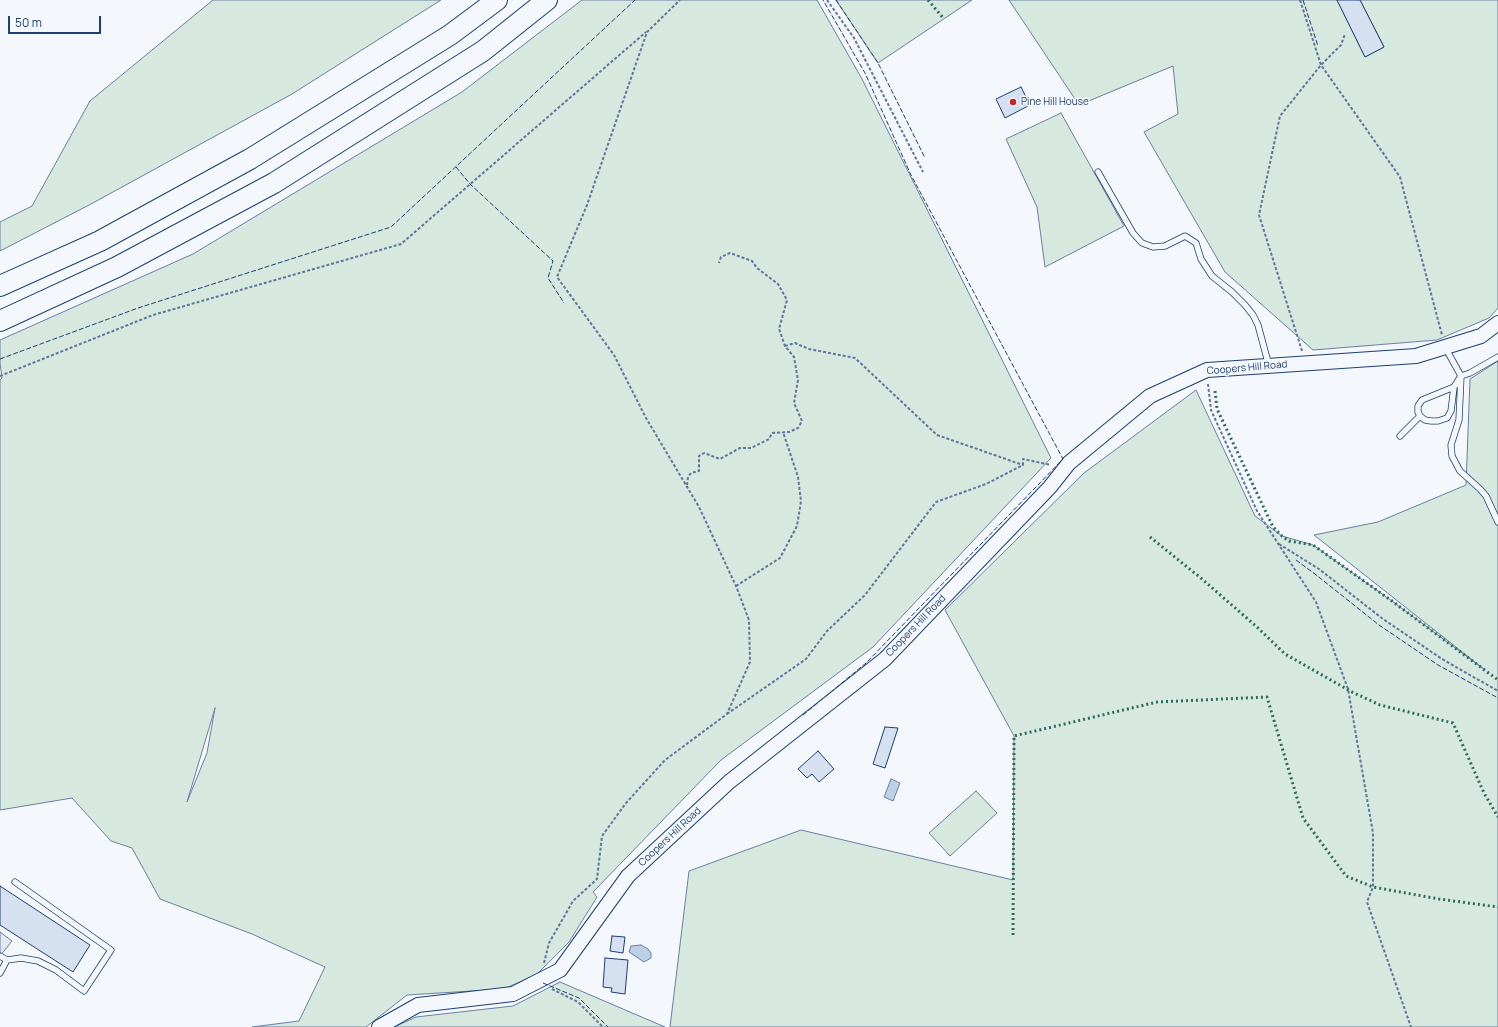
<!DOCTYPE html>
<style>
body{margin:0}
#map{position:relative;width:1498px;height:1027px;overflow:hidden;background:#f4f7fb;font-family:Manrope,sans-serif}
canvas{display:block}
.scale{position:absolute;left:8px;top:16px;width:93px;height:18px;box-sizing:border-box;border:2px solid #1d3f73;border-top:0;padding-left:5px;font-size:12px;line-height:14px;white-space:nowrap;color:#1d3f73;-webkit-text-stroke:3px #f4f7fb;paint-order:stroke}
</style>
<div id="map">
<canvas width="1498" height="1027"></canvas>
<div class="scale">50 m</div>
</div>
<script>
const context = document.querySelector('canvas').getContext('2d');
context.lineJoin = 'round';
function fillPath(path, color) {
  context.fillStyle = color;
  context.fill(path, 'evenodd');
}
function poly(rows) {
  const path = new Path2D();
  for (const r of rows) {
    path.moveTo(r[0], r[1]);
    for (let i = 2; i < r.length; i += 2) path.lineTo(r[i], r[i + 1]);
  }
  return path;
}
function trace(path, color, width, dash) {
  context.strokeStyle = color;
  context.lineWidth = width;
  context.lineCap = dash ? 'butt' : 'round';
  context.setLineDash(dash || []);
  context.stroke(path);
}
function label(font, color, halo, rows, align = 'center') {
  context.font = font + ' Manrope,sans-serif';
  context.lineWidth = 3;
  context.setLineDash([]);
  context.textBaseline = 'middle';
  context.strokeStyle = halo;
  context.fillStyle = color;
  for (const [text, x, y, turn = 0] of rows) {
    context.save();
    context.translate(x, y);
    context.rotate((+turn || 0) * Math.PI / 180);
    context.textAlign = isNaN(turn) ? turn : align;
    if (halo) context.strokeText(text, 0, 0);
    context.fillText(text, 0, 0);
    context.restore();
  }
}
const green = poly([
 [213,0,441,0,292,94,91,204,0,251,0,222,32,206,90,101,213,0],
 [582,0,817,0,862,79,1051,458,873,647,721,760,593,892,597,897,569,942,537,974,504,989,407,995,366,1027,252,1027,299,1021,325,967,252,934,160,899,132,848,111,841,72,798,0,810,0,380,2,378,0,363,0,340,193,254,462,92,582,0],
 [215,708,207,753,187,802,215,708],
 [836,0,972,0,878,63,836,0],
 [1009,0,1337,0,1365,57,1384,47,1360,0,1498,0,1498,308,1489,318,1437,340,1313,350,1225,272,1144,132,1178,114,1173,66,1079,105,1009,0],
 [1061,113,1124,226,1045,267,1037,207,1006,139,1061,113],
 [1498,361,1498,1027,670,1027,689,871,801,830,1013,880,1014,736,945,610,1084,473,1196,390,1255,516,1282,536,1313,545,1392,601,1485,670,1314,535,1378,522,1466,485,1470,379,1498,361],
 [976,791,997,813,950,856,929,833,976,791],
 [560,982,665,1027,394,1027,416,1017,513,1006,560,982]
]);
fillPath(green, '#d7e8df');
trace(green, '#687fa3', 1);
const parking = poly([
 [0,932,12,941,0,956,0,932]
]);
fillPath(parking, '#e3e8f0');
trace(parking, '#687fa3', 1);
const water = poly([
 [891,779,900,783,893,801,884,797,891,779],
 [641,945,648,949,651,953,651,958,644,962,629,952,631,946,641,945]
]);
fillPath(water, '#bed0e5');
trace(water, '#687fa3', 1);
const building = poly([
 [1337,0,1360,0,1384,47,1365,57,1337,0],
 [1021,87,1030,105,1005,118,996,99,1021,87],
 [885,727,898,728,885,768,873,764,885,727],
 [818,751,834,769,819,782,812,774,807,778,798,769,818,751],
 [0,886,90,945,73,972,0,925,0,886],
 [612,936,625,937,623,953,610,951,612,936],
 [605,958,628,960,625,994,611,992,612,988,603,987,605,958]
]);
fillPath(building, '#d5e0f0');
trace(building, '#1d3f73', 1);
const service = poly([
 [1098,172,1133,233,1142,243,1153,247,1165,246,1185,236,1196,243,1201,259,1212,276,1232,292,1245,305,1253,315,1258,325,1269,366],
 [1445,347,1461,376,1459,420,1451,445,1452,456,1460,471,1480,489,1486,496,1498,522],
 [1454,387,1422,400,1418,406,1418,412,1420,416,1425,420,1431,421,1438,421,1447,418,1451,411,1454,387,1461,376,1470,373,1498,357],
 [1400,436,1420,416],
 [0,956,7,960,0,973],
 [7,960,21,958,38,961,56,970,84,991,111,950,15,882]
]);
const tertiary = poly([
 [379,1027,418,1005,513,994,560,970,628,876,729,782,885,659,1050,487,1069,463,1150,396,1207,370,1416,356,1481,336,1498,323]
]);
const motorway = poly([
 [0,286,100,241,250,159,450,35,497,0],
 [0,321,117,267,274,183,483,51,547,0]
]);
trace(service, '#1d3f73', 7);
trace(tertiary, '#1d3f73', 16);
trace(motorway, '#1d3f73', 22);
trace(poly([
 [827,0,854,38,923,172],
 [1300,0,1321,65,1400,177,1442,335],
 [785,346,795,343,809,349,855,358,937,435,1023,465],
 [1302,351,1259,215,1280,116,1321,65,1341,45,1345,34],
 [0,376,153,315,401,244,646,32],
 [1208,384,1211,410,1257,511,1316,602,1348,689,1373,833,1373,887,1367,902,1411,1027],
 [687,485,688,477,691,473,699,471,699,456,704,453,720,459,740,448,751,448,769,439,772,433,789,432,798,428,802,421,794,403,798,380,794,357,785,346,779,329,787,300,778,284,757,268,752,261,730,253,721,257,719,263],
 [1279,544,1319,569,1383,619,1442,659,1498,691],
 [736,586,780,558,797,526,801,501,798,477,783,432],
 [727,714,806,659,827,631,865,595,936,502,986,484,1023,465,1023,459,1051,465],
 [544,963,549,943,573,901,597,879,602,836,626,803,665,760,727,714,750,662,749,620,736,586,699,507,646,418,614,355,557,277,587,205,647,32,680,0],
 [552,989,578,1002,603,1027]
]), '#5e769c', 2, [3, 2]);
trace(service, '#f4f7fb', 5.5);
trace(tertiary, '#f4f7fb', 14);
trace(motorway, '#f4f7fb', 20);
trace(poly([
 [928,0,944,19],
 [1215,391,1217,409,1273,527,1282,536,1289,541,1313,545,1392,601,1498,680],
 [1150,537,1202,579,1257,627,1285,654,1352,692,1380,705,1453,723,1484,793,1498,817],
 [1013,935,1014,736,1157,702,1267,697,1303,818,1346,876,1373,887,1439,899,1498,907]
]), '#2c6c60', 3, [2, 3]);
trace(poly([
 [836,0,878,63,925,158],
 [1303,0,1318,46],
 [456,167,470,184,553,261,548,278,564,303],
 [0,359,138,308,391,227,635,0],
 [1296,560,1315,574,1379,625,1438,665,1498,698],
 [803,715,866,663,1063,459,911,175,865,73,823,0],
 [543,983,579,998,608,1027]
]), '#1d3f73', 1, [5, 2]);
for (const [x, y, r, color] of [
 [1013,102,4,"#c62828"]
]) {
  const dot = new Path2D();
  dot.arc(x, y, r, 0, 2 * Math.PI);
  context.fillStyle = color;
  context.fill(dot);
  trace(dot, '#f4f7fb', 1.5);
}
label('10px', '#1d3f73', '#f4f7fb', [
 ["Pine Hill House",1021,102]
], 'left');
label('10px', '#1d3f73', '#f4f7fb', [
 ["Coopers Hill Road",1247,368,-5],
 ["Coopers Hill Road",916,626,-46],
 ["Coopers Hill Road",670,837,-43]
]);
</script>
